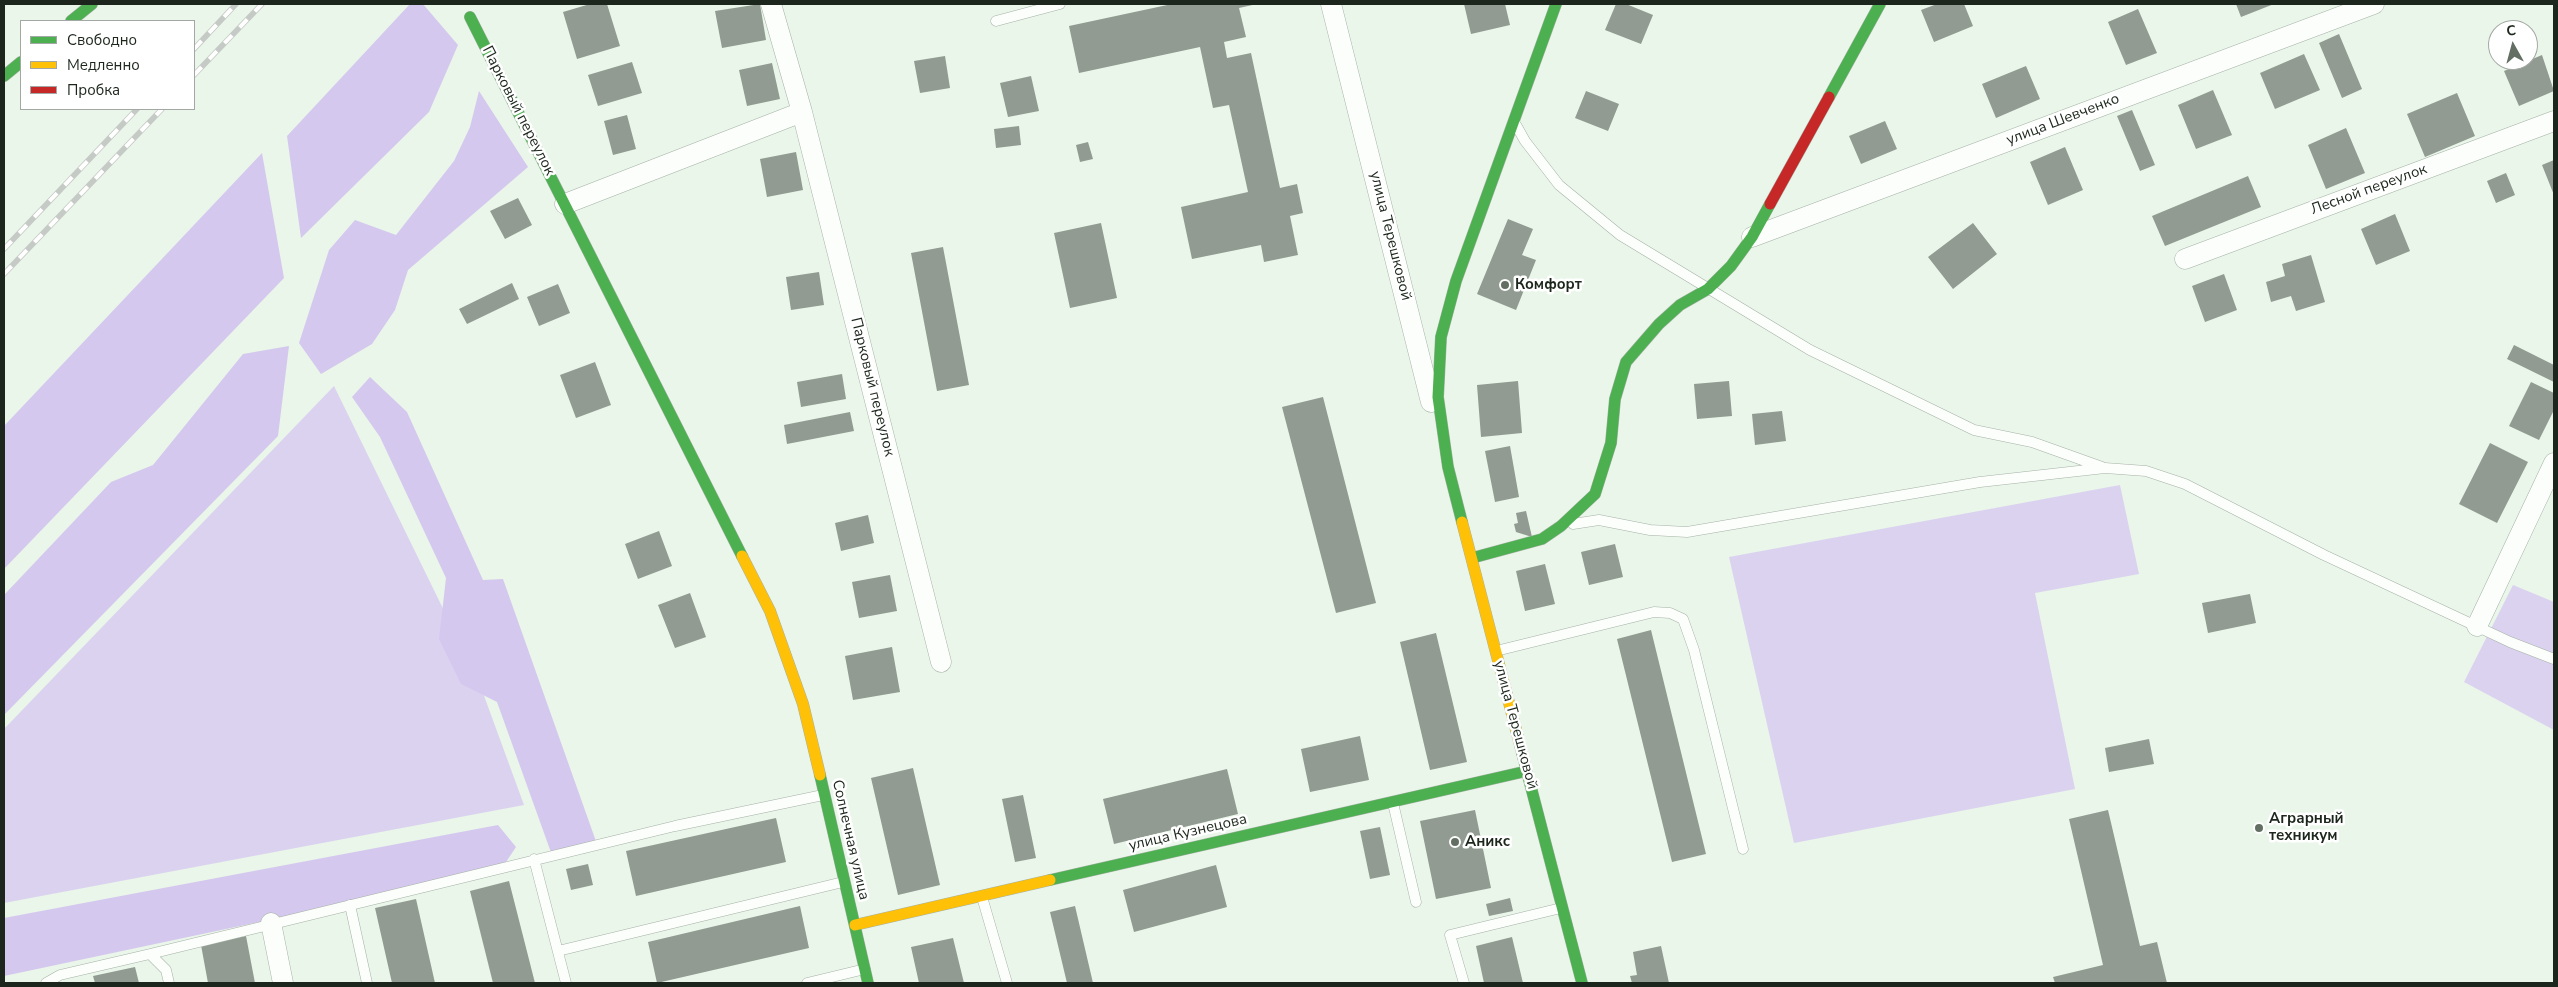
<!DOCTYPE html>
<meta charset="utf-8">
<style>
body{margin:0}
#map{position:relative;width:2558px;height:987px;overflow:hidden;background:#e9f6e9;font-family:"Nunito Sans",sans-serif}
canvas{display:block}
.frame{position:absolute;inset:0;border:5px solid #1c261c;pointer-events:none}
.legend{position:absolute;left:20px;top:20px;width:175px;height:90px;box-sizing:border-box;background:#fff;border:1px solid #a4a8a4;margin:0;padding:6px 9px;list-style:none;font-size:15px;color:#1c261c}
.legend li{display:flex;align-items:center;gap:10px;height:25px}
.legend b{width:25px;border:1px solid #a4a8a4}
.north{position:absolute;left:2488px;top:20px;width:50px;height:50px;box-sizing:border-box;background:#fff;border:1px solid #a4a8a4;border-radius:50%;rotate:353deg;font-size:14px;font-weight:700;line-height:20px;text-align:center;color:#1c261c}
.north::after{content:'';display:block;margin:auto;width:18px;height:22px;background:#646f64;clip-path:polygon(50% 0,100% 100%,50% 72%,0 100%)}
</style>
<div id="map">
<canvas width="2558" height="987"></canvas>
<div class="frame"></div>
<ul class="legend">
<li><b style="height:6px;background:#4caf50"></b>Свободно</li>
<li><b style="height:6px;background:#ffc107"></b>Медленно</li>
<li><b style="height:6px;background:#c62828"></b>Пробка</li>
</ul>
<div class="north">С</div>
</div>
<script>
const context = document.querySelector('canvas').getContext('2d');
context.lineJoin = 'round';
function fillPath(path, color) {
  context.fillStyle = color;
  context.fill(path, 'evenodd');
}
function poly(rows) {
  const path = new Path2D();
  for (const r of rows) {
    path.moveTo(r[0], r[1]);
    for (let i = 2; i < r.length; i += 2) path.lineTo(r[i], r[i + 1]);
  }
  return path;
}
function trace(path, color, width, dash) {
  context.strokeStyle = color;
  context.lineWidth = width;
  context.lineCap = dash ? 'butt' : 'round';
  context.setLineDash(dash || []);
  context.stroke(path);
}
function label(font, color, halo, rows, align = 'center') {
  context.font = font + ' "Nunito Sans",sans-serif';
  context.lineWidth = 5;
  context.setLineDash([]);
  context.textBaseline = 'middle';
  context.strokeStyle = halo;
  context.fillStyle = color;
  for (const [text, x, y, turn = 0] of rows) {
    context.save();
    context.translate(x, y);
    context.rotate((+turn || 0) * Math.PI / 180);
    context.textAlign = isNaN(turn) ? turn : align;
    if (halo) context.strokeText(text, 0, 0);
    context.fillText(text, 0, 0);
    context.restore();
  }
}
fillPath(poly([
 [334,386,479,682,524,805,4,903,4,729],
 [2120,485,2139,574,2035,593,2075,789,1794,843,1729,557],
 [2513,585,2554,602,2554,730,2464,682]
]), '#dbd2f0');
fillPath(poly([
 [410,4,423,4,458,45,429,112,301,238,287,136],
 [479,91,528,167,408,270,395,310,372,344,321,374,299,343,329,250,355,220,396,235,454,161,470,127],
 [262,153,284,278,4,569,4,426],
 [289,346,278,436,4,715,4,595,111,482,153,465,243,354],
 [370,377,407,412,483,580,503,579,598,847,553,858,497,702,461,684,439,639,446,578,380,437,352,397],
 [498,825,516,847,500,871,4,976,4,918]
]), '#d5c8ee');
fillPath(poly([
 [590,4,607,4,620,46,577,59,563,12],
 [760,4,766,40,722,48,715,11],
 [1172,4,1257,4,1239,8,1246,37,1224,42,1227,58,1251,53,1280,188,1297,184,1303,213,1290,216,1298,255,1264,262,1261,245,1192,259,1181,207,1248,192,1229,105,1213,108,1200,47,1079,73,1069,26],
 [1464,4,1505,4,1510,25,1471,34],
 [1616,4,1626,4,1653,15,1641,44,1605,30],
 [1937,4,1964,4,1973,26,1934,42,1921,10],
 [2236,4,2274,4,2241,17],
 [2138,9,2157,53,2126,65,2108,22],
 [2339,34,2362,89,2342,98,2319,43],
 [2304,54,2320,90,2275,109,2260,73],
 [2542,55,2554,91,2519,106,2504,71],
 [945,56,950,88,920,93,914,61],
 [632,62,642,93,598,106,588,75],
 [772,63,780,99,747,106,739,70],
 [2026,66,2040,99,1996,118,1982,84],
 [1031,76,1039,111,1008,117,1000,83],
 [2213,90,2232,135,2196,149,2178,105],
 [1586,91,1619,104,1608,131,1575,118],
 [2457,93,2475,136,2425,157,2407,114],
 [2132,110,2155,165,2140,171,2117,116],
 [627,115,636,149,613,155,604,121],
 [1885,121,1897,149,1861,164,1849,136],
 [1019,126,1021,145,996,148,994,129],
 [2346,128,2365,173,2326,189,2308,145],
 [1088,142,1093,159,1080,162,1076,145],
 [2065,147,2083,190,2048,205,2030,162],
 [796,152,803,190,767,197,760,159],
 [2554,160,2554,195,2542,165],
 [2506,173,2515,195,2496,203,2487,181],
 [2248,176,2261,207,2165,246,2152,216],
 [518,198,532,225,505,239,490,211],
 [2395,214,2410,251,2376,265,2361,229],
 [1508,219,1533,229,1522,255,1536,260,1516,310,1477,294],
 [1101,223,1117,298,1070,308,1054,233],
 [1973,223,1997,254,1953,289,1928,257],
 [943,247,969,385,937,391,911,253],
 [2311,255,2325,302,2296,311,2291,296,2271,302,2266,282,2285,276,2282,264],
 [819,272,824,305,791,310,786,277],
 [2224,274,2237,310,2205,322,2192,286],
 [512,283,519,299,467,324,459,309],
 [558,284,570,313,539,326,527,297],
 [2514,345,2554,365,2554,382,2507,359],
 [595,362,611,405,576,418,560,375],
 [842,374,846,399,801,407,797,382],
 [1518,381,1522,433,1481,437,1477,385],
 [1729,381,1732,416,1697,419,1694,384],
 [2531,382,2554,393,2554,410,2539,440,2509,426],
 [1323,397,1376,603,1336,613,1282,407],
 [1782,411,1786,441,1755,445,1752,414],
 [850,412,854,431,787,444,784,425],
 [2490,443,2528,462,2497,523,2459,504],
 [1510,446,1519,497,1495,502,1485,451],
 [1526,511,1532,537,1516,532,1514,524,1518,523,1516,513],
 [868,515,874,543,841,551,835,523],
 [659,531,672,566,638,579,625,544],
 [1615,544,1623,577,1589,585,1581,552],
 [1545,564,1555,604,1525,611,1516,571],
 [890,575,897,611,859,618,852,582],
 [690,593,706,637,675,648,658,605],
 [2250,594,2256,623,2208,633,2202,603],
 [1651,630,1706,854,1672,862,1617,639],
 [1436,633,1467,762,1430,770,1400,642],
 [892,647,900,692,853,700,845,656],
 [1360,736,1369,780,1310,792,1301,749],
 [2149,739,2154,764,2109,772,2105,748],
 [913,768,940,885,898,895,871,778],
 [1227,769,1238,814,1114,844,1103,799],
 [1023,795,1036,858,1015,862,1002,799],
 [1475,810,1491,888,1436,899,1420,821],
 [2108,810,2140,946,2157,942,2167,983,2055,983,2053,977,2103,965,2069,819],
 [776,818,786,862,636,896,626,851],
 [1380,827,1390,875,1370,879,1360,831],
 [588,864,593,885,571,890,566,869],
 [1216,865,1227,907,1134,932,1123,890],
 [509,881,535,983,493,983,470,891],
 [1510,898,1513,911,1489,916,1486,904],
 [416,899,435,983,392,983,375,908],
 [800,906,809,948,657,983,648,942],
 [1075,906,1093,983,1067,983,1050,912],
 [246,936,255,983,208,983,201,945],
 [1512,937,1523,983,1484,983,1476,946],
 [953,938,964,983,919,983,911,947],
 [1661,946,1669,983,1632,983,1630,976,1637,975,1633,952],
 [135,967,139,983,95,983,93,976]
]), '#919b91');
const lane = poly([
 [996,21,1060,4],
 [1516,125,1525,141,1559,185,1620,235,1810,350,1974,430,2032,442,2102,467],
 [1573,524,1599,520,1650,530,1687,532,1980,482,2105,468,2146,471,2185,484,2324,555,2510,642,2554,659],
 [1496,651,1654,612,1670,613,1683,619,1694,650,1743,849],
 [1393,803,1416,902],
 [534,859,566,983],
 [982,897,1007,983],
 [350,905,367,983],
 [558,951,843,882],
 [150,954,675,826,823,795],
 [46,983,60,975,150,954,166,970,169,983],
 [807,983,865,969],
 [1464,983,1450,935,1561,908]
]);
const street = poly([
 [771,4,802,112,941,662],
 [1331,4,1431,402],
 [565,204,802,112],
 [1752,237,2374,4],
 [2185,259,2554,121],
 [2477,626,2554,463],
 [271,923,283,983]
]);
const fast = poly([
 [470,17,742,556],
 [71,21,92,4],
 [4,76,21,62],
 [1829,97,1880,4],
 [1462,522,1448,467,1438,397,1441,337,1456,281,1556,4],
 [1472,558,1542,539,1561,526,1595,494,1611,443,1615,399,1626,362,1659,324,1680,305,1708,289,1731,266,1752,237,1770,204],
 [1520,745,1582,983],
 [820,775,868,983],
 [1050,880,1527,771]
]);
const slow = poly([
 [1462,522,1520,745],
 [742,556,770,611,803,704,820,775],
 [855,925,1050,880]
]);
const jam = poly([
 [1770,204,1829,97]
]);
trace(lane, '#a6b1a6', 11);
trace(street, '#a6b1a6', 21);
trace(fast, '#a6b1a6', 12);
trace(slow, '#a6b1a6', 12);
trace(jam, '#a6b1a6', 12);
trace(lane, '#fcfefc', 10);
trace(street, '#fcfefc', 20);
trace(fast, '#4caf50', 11);
trace(slow, '#ffc107', 11);
trace(jam, '#c62828', 11);
const rail = poly([
 [194,49,236,4],
 [194,75,262,4],
 [4,249,137,109],
 [4,274,162,109]
]);
trace(rail, '#c6cac6', 5.5);
trace(rail, '#fff', 4, [11]);
for (const [x, y, r, color] of [
 [1505,285,5,"#646f64"],
 [2259,828,5,"#646f64"],
 [1455,842,5,"#646f64"]
]) {
  const dot = new Path2D();
  dot.arc(x, y, r, 0, 2 * Math.PI);
  context.fillStyle = color;
  context.fill(dot);
  trace(dot, '#fff', 2);
}
label('15px', '#1c261c', '#fff', [
 ["Парковый переулок",518,111,63],
 ["улица Шевченко",2063,120,-21],
 ["Лесной переулок",2369,190,-20],
 ["улица Терешковой",1390,236,76],
 ["Парковый переулок",872,387,76],
 ["улица Терешковой",1515,725,75],
 ["улица Кузнецова",1188,833,-13],
 ["Солнечная улица",850,840,77]
]);
label('bold 15px', '#1c261c', '#fff', [
 ["Комфорт",1515,285],
 ["Аграрный",2269,819],
 ["техникум",2269,836],
 ["Аникс",1465,842]
], 'left');
</script>
